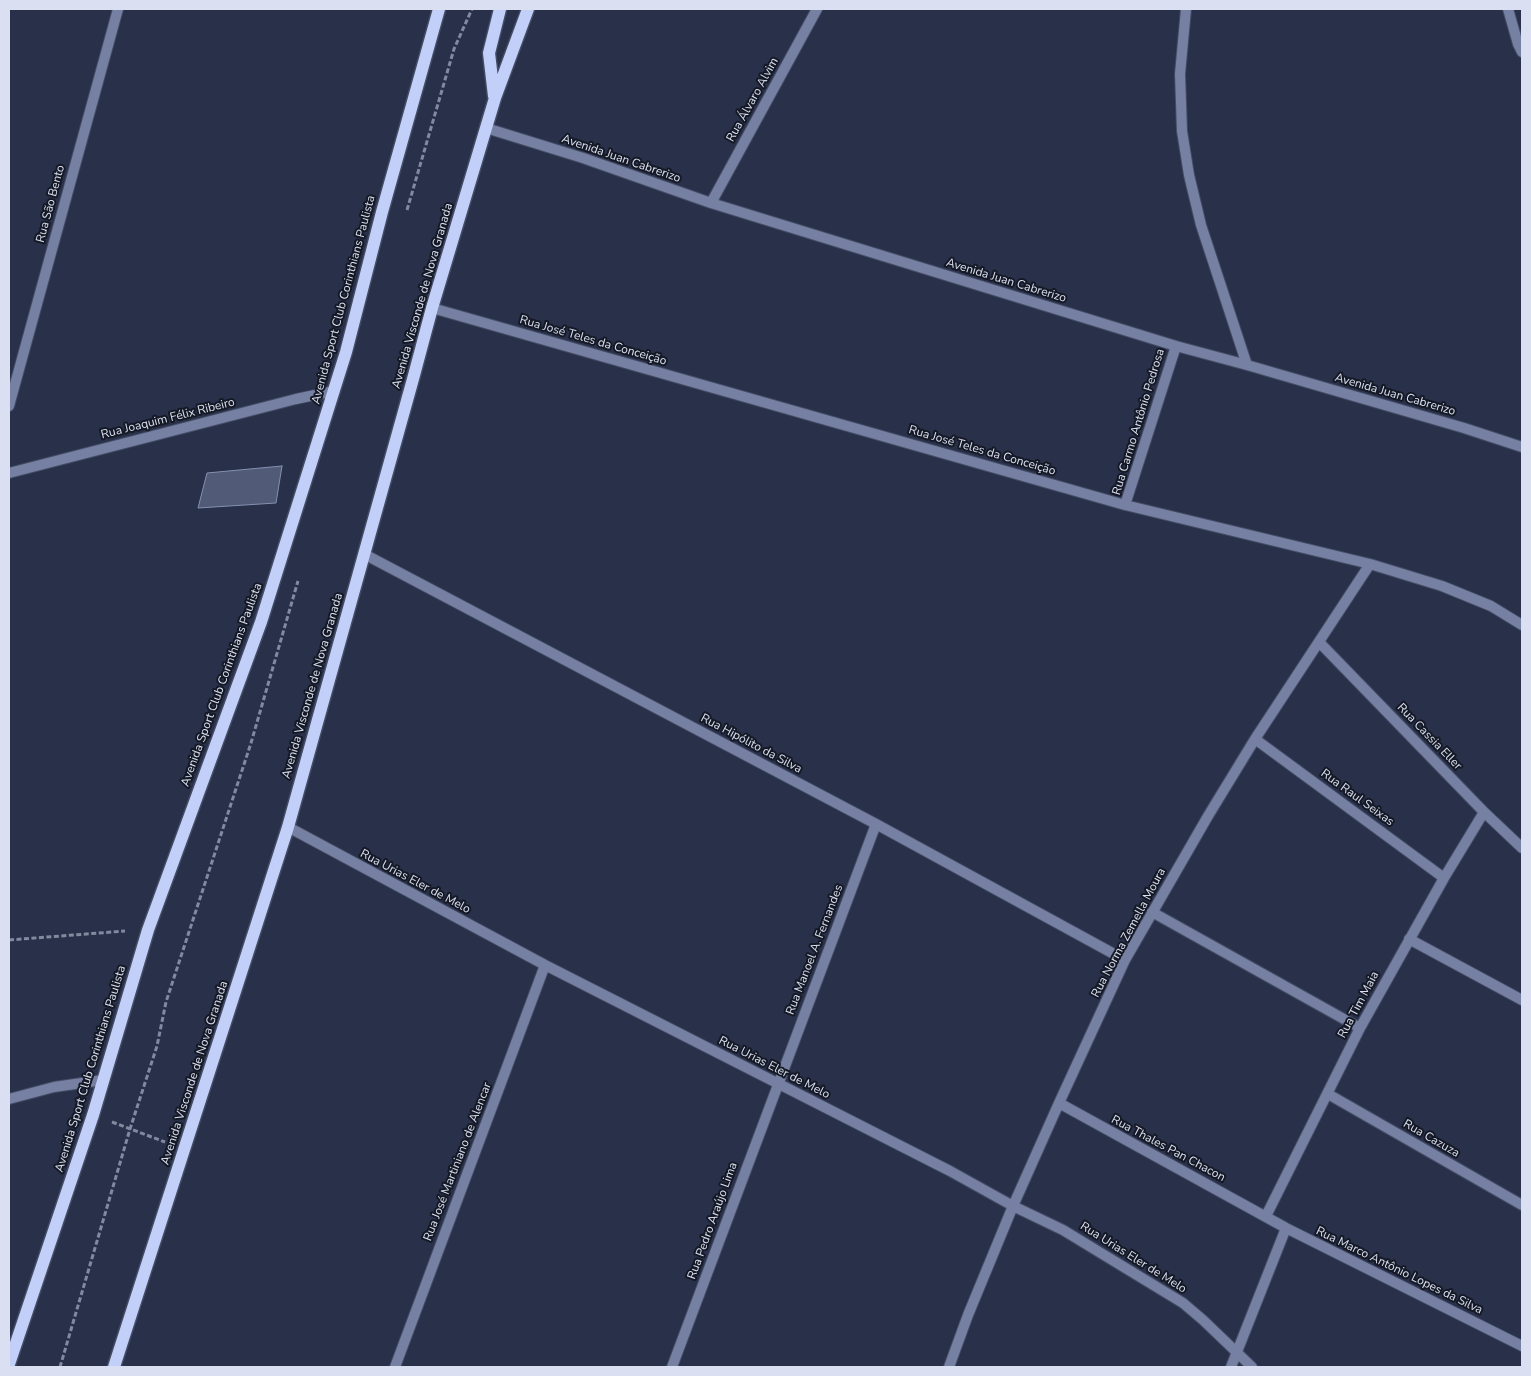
<!DOCTYPE html>
<meta charset="utf-8">
<style>
body{margin:0}
#map{position:relative;width:1531px;height:1376px;overflow:hidden;background:#28304a;font-family:"Nunito Sans",sans-serif}
canvas{display:block}
.frame{position:absolute;inset:0;border:10px solid #dae0f1;pointer-events:none}
</style>
<div id="map">
<canvas width="1531" height="1376"></canvas>
<div class="frame"></div>
</div>
<script>
const context = document.querySelector('canvas').getContext('2d');
context.lineJoin = 'round';
function fillPath(path, color) {
  context.fillStyle = color;
  context.fill(path, 'evenodd');
}
function poly(rows) {
  const path = new Path2D();
  for (const r of rows) {
    path.moveTo(r[0], r[1]);
    for (let i = 2; i < r.length; i += 2) path.lineTo(r[i], r[i + 1]);
  }
  return path;
}
function trace(path, color, width, dash) {
  context.strokeStyle = color;
  context.lineWidth = width;
  context.lineCap = dash ? 'butt' : 'round';
  context.setLineDash(dash || []);
  context.stroke(path);
}
function label(font, color, halo, rows, align = 'center') {
  context.font = font + ' "Nunito Sans",sans-serif';
  context.lineWidth = 4;
  context.setLineDash([]);
  context.textBaseline = 'middle';
  context.strokeStyle = halo;
  context.fillStyle = color;
  for (const [text, x, y, turn = 0] of rows) {
    context.save();
    context.translate(x, y);
    context.rotate((+turn || 0) * Math.PI / 180);
    context.textAlign = isNaN(turn) ? turn : align;
    if (halo) context.strokeText(text, 0, 0);
    context.fillText(text, 0, 0);
    context.restore();
  }
}
const building = poly([
 [282,466,276,503,198,508,207,473,282,466]
]);
fillPath(building, '#515b77');
trace(building, '#8691b0', 1);
const minor = poly([
 [1186,9,1180,74,1182,131,1189,175,1201,225,1247,365],
 [1508,9,1518,44,1522,52],
 [486,128,583,158,711,203,1176,346,1247,365,1464,428,1522,447],
 [711,203,817,9],
 [432,308,1125,505,1370,564,1442,586,1491,606,1522,625],
 [9,473,296,399,334,391],
 [1125,505,1176,346],
 [364,554,876,824,1125,960],
 [1319,642,1484,812,1522,848],
 [1255,739,1444,878],
 [288,827,545,965,950,1171,1013,1206,1063,1230,1183,1303,1203,1320,1252,1367],
 [1152,912,1360,1028],
 [1409,939,1522,1000],
 [1328,1094,1522,1205],
 [9,1099,54,1087,103,1080],
 [1059,1103,1286,1228,1522,1346],
 [1266,1216,1360,1028,1444,878,1484,812],
 [395,1367,545,965],
 [672,1367,876,824],
 [949,1367,968,1315,1013,1206,1059,1103,1125,960,1208,816,1255,739,1370,564],
 [1231,1367,1286,1228]
]);
const tertiary = poly([
 [9,406,118,9]
]);
const primary = poly([
 [494,96,489,53,500,9],
 [9,1364,93,1115,148,930,261,622,346,352,382,212,439,9],
 [114,1367,288,827,413,379,432,308,495,98,528,9]
]);
trace(minor, '#444c65', 12);
trace(tertiary, '#444c65', 12);
trace(primary, '#444c65', 15);
trace(poly([
 [407,210,454,49,472,9],
 [9,940,125,931],
 [112,1122,165,1142],
 [60,1367,130,1129,157,1046,166,1002,251,743,298,581]
]), '#838a9f', 3, [5, 2.5]);
trace(minor, '#7580a2', 10);
trace(tertiary, '#7580a2', 10);
trace(primary, '#c2d0f9', 12);
label('12px', '#dae0f1', '#151925', [
 ["Rua Álvaro Alvim",753,100,-61],
 ["Avenida Juan Cabrerizo",621,159,19],
 ["Rua São Bento",51,204,-75],
 ["Avenida Juan Cabrerizo",1006,281,17],
 ["Avenida Visconde de Nova Granada",423,296,-74],
 ["Avenida Sport Club Corinthians Paulista",344,300,-75],
 ["Rua José Teles da Conceição",593,341,16],
 ["Avenida Juan Cabrerizo",1395,395,16],
 ["Rua Joaquim Félix Ribeiro",168,419,-14],
 ["Rua Carmo Antônio Pedrosa",1139,422,-73],
 ["Rua José Teles da Conceição",982,451,16],
 ["Avenida Sport Club Corinthians Paulista",222,685,-70],
 ["Avenida Visconde de Nova Granada",313,686,-74],
 ["Rua Cassia Eller",1429,737,46],
 ["Rua Hipólito da Silva",751,744,28],
 ["Rua Raul Seixas",1357,798,36],
 ["Rua Urias Eler de Melo",415,882,28],
 ["Rua Norma Zemella Moura",1129,933,-62],
 ["Rua Manoel A. Fernandes",815,950,-69],
 ["Rua Tim Maia",1359,1005,-62],
 ["Rua Urias Eler de Melo",774,1068,27],
 ["Avenida Sport Club Corinthians Paulista",91,1069,-73],
 ["Avenida Visconde de Nova Granada",195,1073,-72],
 ["Rua Cazuza",1431,1139,30],
 ["Rua Thales Pan Chacon",1168,1149,28],
 ["Rua José Martiniano de Alencar",458,1162,-69],
 ["Rua Pedro Araújo Lima",713,1221,-70],
 ["Rua Urias Eler de Melo",1133,1258,32],
 ["Rua Marco Antônio Lopes da Silva",1399,1271,26]
]);
</script>
